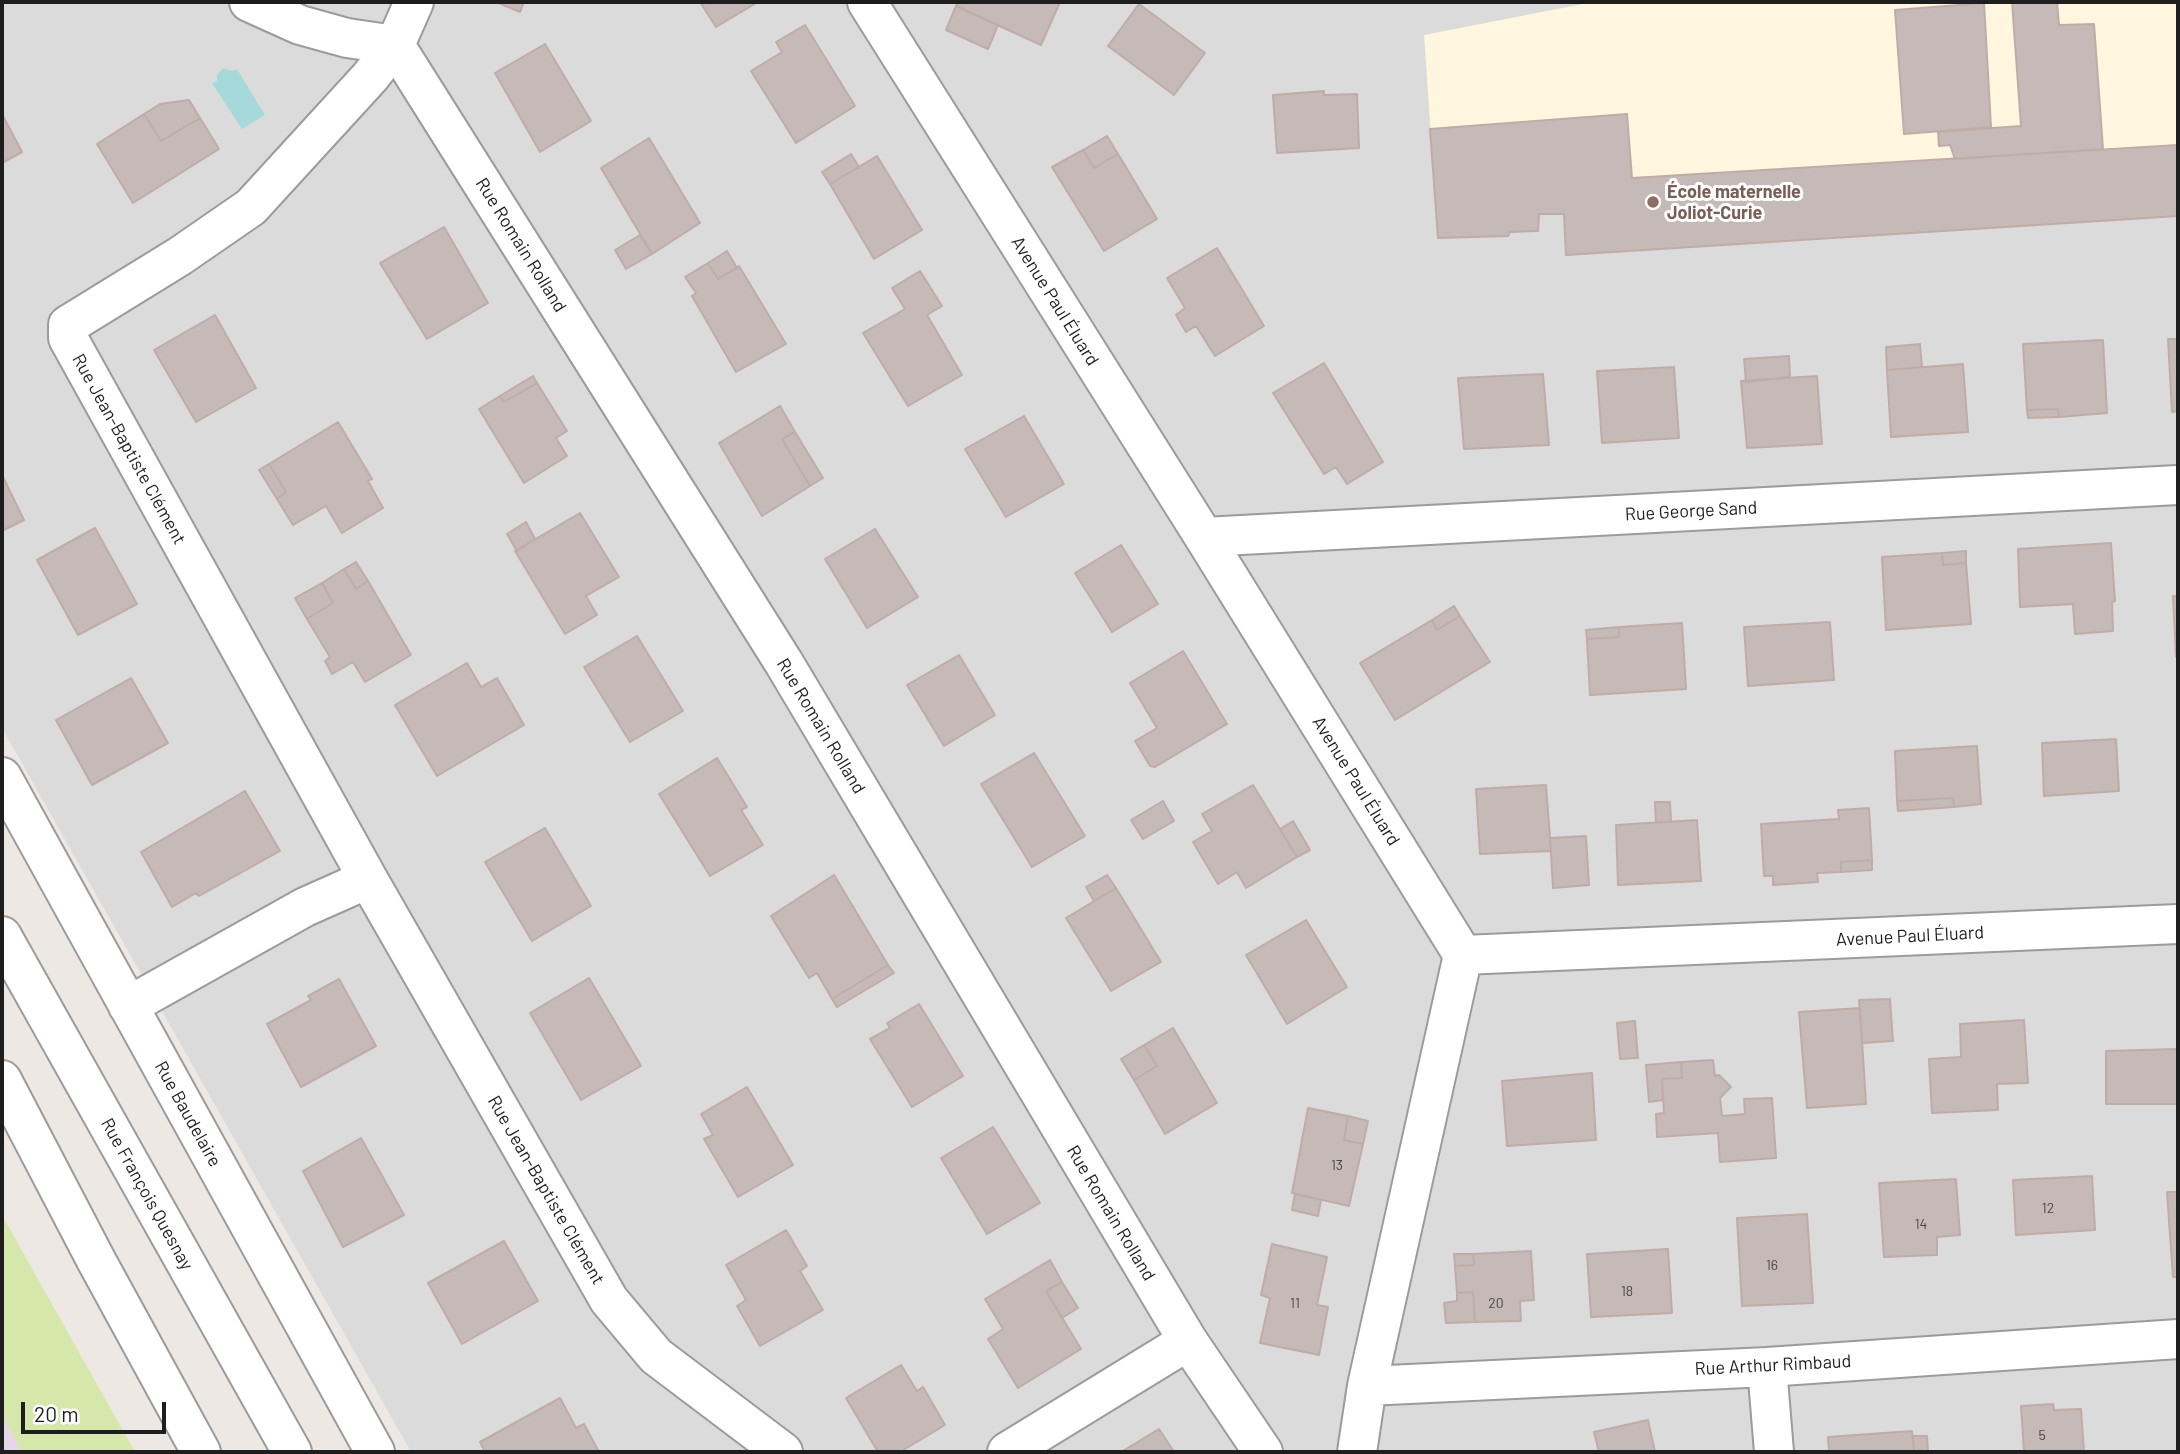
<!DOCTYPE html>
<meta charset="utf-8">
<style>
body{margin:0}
#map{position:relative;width:2180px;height:1454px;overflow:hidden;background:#eee8e4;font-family:Barlow,sans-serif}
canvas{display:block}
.frame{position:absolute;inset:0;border:4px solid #1e1e1e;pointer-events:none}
.scale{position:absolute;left:21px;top:1402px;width:145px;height:32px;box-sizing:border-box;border:4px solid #1e1e1e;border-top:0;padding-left:9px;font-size:21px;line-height:24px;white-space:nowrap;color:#1e1e1e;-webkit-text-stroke:5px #fff;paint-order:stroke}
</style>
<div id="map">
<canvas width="2180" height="1454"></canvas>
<div class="frame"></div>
<div class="scale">20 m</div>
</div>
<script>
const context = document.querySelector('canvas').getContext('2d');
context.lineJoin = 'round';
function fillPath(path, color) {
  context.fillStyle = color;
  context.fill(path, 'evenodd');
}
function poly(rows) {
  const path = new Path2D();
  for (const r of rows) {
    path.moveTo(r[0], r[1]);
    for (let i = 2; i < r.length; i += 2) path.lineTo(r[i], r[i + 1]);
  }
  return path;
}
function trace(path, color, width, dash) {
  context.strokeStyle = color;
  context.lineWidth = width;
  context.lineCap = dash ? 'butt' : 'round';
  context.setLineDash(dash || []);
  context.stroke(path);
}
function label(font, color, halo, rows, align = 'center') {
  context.font = font + ' Barlow,sans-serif';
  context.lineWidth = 6;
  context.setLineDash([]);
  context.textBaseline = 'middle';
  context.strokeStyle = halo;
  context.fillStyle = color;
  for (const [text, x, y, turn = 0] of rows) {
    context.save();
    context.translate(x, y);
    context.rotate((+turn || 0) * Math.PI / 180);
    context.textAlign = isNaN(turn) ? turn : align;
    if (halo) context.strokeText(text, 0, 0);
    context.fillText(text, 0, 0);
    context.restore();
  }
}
fillPath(poly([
 [2,2,2178,2,2178,1452,411,1452,2,728]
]), '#dcdbdb');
fillPath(poly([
 [2,1415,22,1452,2,1452]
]), '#e6d6e7');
fillPath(poly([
 [1593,2,2178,2,2178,216,1566,255,1564,214,1539,214,1510,232,1508,236,1438,238,1424,35]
]), '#fef6de');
fillPath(poly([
 [2,1215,135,1452,22,1452,2,1415]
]), '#d6e7ac');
fillPath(poly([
 [223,68,232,71,237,69,265,115,242,129,212,83,217,81,217,75]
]), '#a6dada');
const building = poly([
 [496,2,524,2,520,12,496,2],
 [700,2,758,2,716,27,700,2],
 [958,2,1060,2,1041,45,956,6,958,2],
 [2012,2,2057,2,2059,25,2094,24,2103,149,1955,159,1950,145,1939,146,1938,132,2021,126,2012,2],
 [1984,3,1991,127,1904,134,1895,10,1984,3],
 [1139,4,1205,53,1174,95,1108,46,1139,4],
 [956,6,998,25,988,49,946,30,956,6],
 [805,25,855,106,796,143,751,71,782,52,776,42,805,25],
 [545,44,591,121,540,152,495,73,545,44],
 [1324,91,1324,95,1357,94,1359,148,1277,153,1273,95,1324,91],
 [189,100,200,118,161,141,144,114,160,104,189,100],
 [2,114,22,152,2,163,2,114],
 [144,114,161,141,200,118,219,149,133,203,97,144,144,114],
 [1627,114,1632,178,2178,145,2178,216,1566,255,1564,214,1539,214,1538,231,1510,232,1508,236,1438,238,1430,129,1627,114],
 [1107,136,1118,154,1094,168,1083,150,1107,136],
 [649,138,700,223,652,254,601,168,649,138],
 [1083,150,1094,168,1118,154,1157,219,1104,251,1052,167,1083,150],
 [851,154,859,167,830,184,822,172,851,154],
 [877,156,922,230,874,259,830,184,877,156],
 [444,227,488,303,427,339,380,263,444,227],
 [640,235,652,254,626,269,615,250,640,235],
 [1217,248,1264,326,1215,356,1196,326,1186,332,1176,315,1185,308,1167,278,1217,248],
 [727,251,737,268,718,279,708,263,727,251],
 [708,263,718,279,739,266,786,344,736,372,692,296,696,293,685,277,708,263],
 [920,271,942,306,927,315,962,375,908,406,863,333,905,309,892,288,920,271],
 [215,315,256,388,196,422,154,350,215,315],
 [2168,339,2178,339,2178,411,2172,412,2168,339],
 [2103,340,2107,413,2059,417,2058,409,2027,410,2023,344,2103,340],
 [1920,344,1922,367,1887,370,1886,347,1920,344],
 [1789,356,1790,377,1746,382,1744,359,1789,356],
 [1324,363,1383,462,1347,484,1336,467,1324,474,1273,393,1324,363],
 [1963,364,1968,432,1891,437,1887,370,1963,364],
 [1674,367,1679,438,1602,443,1597,371,1674,367],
 [1543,374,1549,445,1464,449,1458,378,1543,374],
 [533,376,537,383,504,402,500,396,533,376],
 [1817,376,1822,444,1747,448,1741,381,1817,376],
 [537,383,567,431,556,438,567,456,524,483,479,409,500,396,504,402,537,383],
 [780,406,795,432,782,439,810,486,762,516,719,443,780,406],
 [2058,409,2059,417,2028,418,2027,410,2058,409],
 [1024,416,1064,484,1006,517,965,449,1024,416],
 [338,422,372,479,368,481,383,508,342,533,326,506,293,525,277,499,286,492,269,464,338,422],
 [795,432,823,478,810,486,782,439,795,432],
 [269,464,286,492,277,499,259,470,269,464],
 [2,475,24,520,2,531,2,475],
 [580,513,619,577,586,596,597,615,565,634,515,551,580,513],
 [526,522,535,539,517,551,507,534,526,522],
 [95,528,137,604,78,635,37,560,95,528],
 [875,529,918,597,867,628,825,559,875,529],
 [2111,543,2115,601,2112,602,2113,631,2075,634,2073,604,2020,607,2018,549,2111,543],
 [1121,545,1158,604,1112,632,1075,573,1121,545],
 [1966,551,1966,563,1943,565,1942,553,1966,551],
 [1942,553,1943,565,1966,563,1971,624,1886,630,1882,557,1942,553],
 [356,562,368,581,356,589,344,569,356,562],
 [344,569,356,589,368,581,411,655,365,682,353,662,332,674,325,661,330,657,307,619,333,603,322,583,344,569],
 [322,583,333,603,307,619,295,598,322,583],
 [2173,596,2178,596,2178,657,2176,657,2173,596],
 [1454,606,1460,616,1437,630,1432,620,1454,606],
 [1460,616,1490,662,1395,720,1360,663,1432,620,1437,630,1460,616],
 [1830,622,1834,680,1748,686,1744,627,1830,622],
 [1682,623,1686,689,1590,695,1587,639,1619,637,1619,627,1682,623],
 [1619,627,1619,637,1587,639,1586,630,1619,627],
 [637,636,683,711,630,742,584,667,637,636],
 [1183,651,1227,724,1155,767,1150,766,1135,741,1157,728,1130,683,1183,651],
 [959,655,995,715,944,746,907,685,959,655],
 [467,663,481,687,497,678,524,725,437,776,395,705,467,663],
 [131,678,168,743,92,785,56,720,131,678],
 [2116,739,2119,791,2044,796,2042,743,2116,739],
 [1977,746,1981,804,1954,807,1953,798,1897,801,1895,751,1977,746],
 [1034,753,1085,836,1032,867,981,784,1034,753],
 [717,758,747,807,741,810,763,845,710,876,659,794,717,758],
 [1253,785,1297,857,1246,888,1237,872,1218,884,1193,842,1212,831,1202,814,1253,785],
 [1546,785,1551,851,1480,854,1476,789,1546,785],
 [245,791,280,851,199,896,196,893,172,907,141,852,245,791],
 [1953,798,1954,807,1898,811,1897,801,1953,798],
 [1163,801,1174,821,1143,839,1131,820,1163,801],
 [1655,802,1670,802,1671,822,1656,822,1655,802],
 [1869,808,1872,860,1841,862,1841,872,1817,873,1818,882,1773,885,1773,876,1764,876,1761,824,1839,819,1838,810,1869,808],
 [1697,820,1701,881,1618,885,1616,825,1697,820],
 [1293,821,1310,850,1297,857,1280,829,1293,821],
 [545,828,591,906,532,941,485,862,545,828],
 [1586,836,1589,885,1553,888,1550,838,1586,836],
 [1872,860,1872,870,1841,872,1841,862,1872,860],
 [834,875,888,965,832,999,817,973,809,978,771,916,834,875],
 [1107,875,1116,888,1094,901,1086,887,1107,875],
 [1116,888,1161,962,1111,991,1066,918,1116,888],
 [1306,920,1347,987,1287,1024,1246,955,1306,920],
 [888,965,894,973,837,1007,832,999,888,965],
 [589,978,641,1066,581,1100,530,1013,589,978],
 [339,979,376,1046,301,1087,267,1024,311,1000,308,996,339,979],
 [1890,999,1893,1041,1862,1043,1859,1000,1890,999],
 [919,1004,963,1076,912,1107,870,1039,890,1028,887,1023,919,1004],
 [1860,1008,1866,1104,1807,1108,1799,1012,1860,1008],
 [2024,1020,2028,1083,1997,1084,1998,1110,1932,1113,1929,1059,1961,1057,1960,1024,2024,1020],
 [1635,1021,1638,1058,1620,1059,1617,1023,1635,1021],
 [1173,1028,1217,1103,1165,1134,1134,1080,1157,1066,1144,1045,1173,1028],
 [1144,1045,1157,1066,1134,1080,1121,1059,1144,1045],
 [2178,1049,2178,1104,2106,1104,2106,1051,2178,1049],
 [1713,1060,1715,1076,1719,1075,1731,1087,1720,1098,1722,1116,1745,1114,1744,1099,1772,1098,1776,1158,1720,1162,1718,1133,1657,1137,1656,1114,1664,1113,1662,1079,1682,1078,1681,1062,1713,1060],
 [1681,1062,1682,1078,1662,1079,1663,1100,1649,1102,1646,1065,1681,1062],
 [1592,1073,1596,1140,1507,1146,1502,1081,1592,1073],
 [747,1087,793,1165,738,1197,704,1139,713,1135,701,1114,747,1087],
 [1308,1108,1348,1116,1344,1140,1363,1144,1349,1206,1292,1193,1308,1108],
 [1348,1116,1368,1121,1363,1144,1344,1140,1348,1116],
 [993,1127,1040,1203,987,1234,941,1158,993,1127],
 [361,1138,404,1215,343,1247,303,1171,361,1138],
 [2092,1176,2095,1230,2016,1235,2013,1180,2092,1176],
 [1956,1179,1960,1235,1937,1237,1937,1255,1884,1257,1879,1183,1956,1179],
 [2167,1192,2178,1192,2178,1277,2173,1277,2167,1192],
 [1295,1194,1321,1200,1318,1216,1292,1210,1295,1194],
 [1807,1214,1813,1303,1742,1306,1737,1218,1807,1214],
 [786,1230,807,1266,800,1271,823,1310,760,1346,737,1306,746,1300,726,1265,786,1230],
 [504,1241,538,1301,462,1344,428,1283,504,1241],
 [1272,1244,1327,1257,1317,1305,1328,1307,1319,1355,1260,1343,1270,1298,1261,1295,1272,1244],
 [1668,1249,1672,1313,1591,1317,1587,1254,1668,1249],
 [1531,1251,1534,1300,1520,1301,1521,1321,1475,1322,1473,1292,1457,1293,1455,1266,1474,1265,1473,1254,1531,1251],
 [1454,1254,1473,1254,1474,1265,1455,1266,1454,1254],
 [1050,1260,1062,1282,1046,1291,1081,1349,1018,1388,988,1339,1003,1329,985,1299,1050,1260],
 [1062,1282,1078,1308,1062,1318,1046,1291,1062,1282],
 [1473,1292,1475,1322,1446,1323,1444,1303,1457,1301,1457,1293,1473,1292],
 [901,1365,917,1391,923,1387,945,1425,900,1452,878,1452,846,1398,901,1365],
 [560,1398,576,1428,584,1424,599,1452,485,1452,480,1442,560,1398],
 [2053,1404,2054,1410,2081,1409,2084,1452,2024,1452,2021,1406,2053,1404],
 [1648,1420,1655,1452,1599,1452,1594,1432,1648,1420],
 [1159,1429,1174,1452,1121,1452,1159,1429],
 [1912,1431,1914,1452,1829,1452,1828,1437,1912,1431],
 [1913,1436,1927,1436,1928,1452,1914,1452,1913,1436]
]);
fillPath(building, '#c6bab8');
trace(building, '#bfaca7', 2);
const minor = poly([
 [249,2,300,25,347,38,395,45],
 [414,2,395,45,784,663,1188,1341,1263,1452],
 [867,2,1204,537,1463,955,2178,924],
 [395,45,370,77,251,207,180,256,68,325,68,338,368,879,609,1300,656,1356,783,1452],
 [1204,537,2178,485],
 [2,777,375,1452],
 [2,936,292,1452],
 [1463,955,1367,1386,1767,1367,2178,1339],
 [128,1006,305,907,368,879],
 [2,1080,96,1260,201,1452],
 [1767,1367,1774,1452],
 [1007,1452,1188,1341],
 [1357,1452,1367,1386]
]);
trace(minor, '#9b9b9b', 42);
trace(minor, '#fff', 38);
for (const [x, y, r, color] of [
 [1653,202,7,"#8d6e63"]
]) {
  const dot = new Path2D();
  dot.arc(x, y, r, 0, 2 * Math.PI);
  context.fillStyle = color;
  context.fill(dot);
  trace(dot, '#fff', 2.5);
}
label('14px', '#484544', null, [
 ["13",1337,1165],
 ["12",2048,1208],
 ["14",1921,1224],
 ["16",1772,1265],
 ["18",1627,1291],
 ["11",1295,1303],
 ["20",1496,1303],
 ["5",2042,1435]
]);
label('bold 18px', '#785e54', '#fff', [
 ["École maternelle",1667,192],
 ["Joliot-Curie",1667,213]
], 'left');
label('18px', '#1e1e1e', '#fff', [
 ["Rue Romain Rolland",521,245,58],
 ["Avenue Paul Éluard",1055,301,58],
 ["Rue Jean-Baptiste Clément",129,449,61],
 ["Rue George Sand",1691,511,-3],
 ["Rue Romain Rolland",821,726,59],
 ["Avenue Paul Éluard",1356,781,58],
 ["Avenue Paul Éluard",1910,936,-3],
 ["Rue Baudelaire",188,1114,61],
 ["Rue Jean-Baptiste Clément",546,1190,60],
 ["Rue François Quesnay",147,1194,61],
 ["Rue Romain Rolland",1111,1213,59],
 ["Rue Arthur Rimbaud",1773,1365,-3]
]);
</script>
